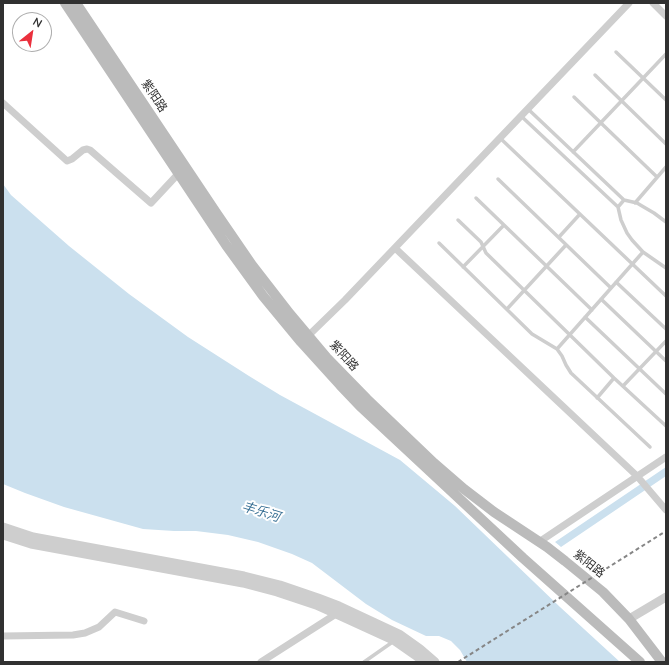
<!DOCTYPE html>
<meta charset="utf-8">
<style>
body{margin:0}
#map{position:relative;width:669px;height:665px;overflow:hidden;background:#fff;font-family:Mulish,sans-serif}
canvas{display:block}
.frame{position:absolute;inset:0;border:4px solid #313131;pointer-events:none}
.north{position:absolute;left:12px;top:12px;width:40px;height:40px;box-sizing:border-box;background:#fff;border:1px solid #adadad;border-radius:50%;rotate:30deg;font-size:11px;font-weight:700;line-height:16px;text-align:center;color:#313131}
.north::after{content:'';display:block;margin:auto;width:14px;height:18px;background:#ea303d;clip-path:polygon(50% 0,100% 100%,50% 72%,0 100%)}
</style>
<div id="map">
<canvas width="669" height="665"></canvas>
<div class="frame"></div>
<div class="north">N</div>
</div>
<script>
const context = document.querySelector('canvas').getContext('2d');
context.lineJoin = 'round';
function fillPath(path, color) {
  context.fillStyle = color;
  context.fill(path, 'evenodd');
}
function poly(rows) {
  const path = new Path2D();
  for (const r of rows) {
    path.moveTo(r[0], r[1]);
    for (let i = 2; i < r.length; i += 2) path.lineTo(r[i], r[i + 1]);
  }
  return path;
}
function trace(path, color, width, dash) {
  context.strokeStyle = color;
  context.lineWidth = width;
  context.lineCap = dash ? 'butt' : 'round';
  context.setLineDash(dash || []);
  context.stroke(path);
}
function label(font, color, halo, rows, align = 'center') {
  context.font = font + ' Mulish,"Noto Sans SC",sans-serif';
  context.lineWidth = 4;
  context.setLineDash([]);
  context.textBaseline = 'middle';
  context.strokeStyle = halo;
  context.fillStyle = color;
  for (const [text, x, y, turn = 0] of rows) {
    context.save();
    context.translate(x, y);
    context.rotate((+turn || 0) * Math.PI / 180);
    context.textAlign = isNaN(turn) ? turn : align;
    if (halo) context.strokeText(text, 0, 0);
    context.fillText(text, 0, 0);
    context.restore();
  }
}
fillPath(poly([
 [3,184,11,195,69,246,129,294,188,337,249,376,280,395,400,460,455,506,560,607,620,662,467,662,460,650,451,641,439,636,426,636,392,620,366,604,312,563,292,554,258,542,228,535,196,531,174,531,143,529,64,507,25,493,3,484],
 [666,467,666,476,561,547,555,542]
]), '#cbe0ee');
trace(poly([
 [616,52,666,100],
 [595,75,666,144],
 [574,97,657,177],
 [528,109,624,200,637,203,642,206,654,213,666,222],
 [521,116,618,207],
 [500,138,666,296],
 [573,152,666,54],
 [498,179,611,288],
 [476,198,592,310],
 [624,200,618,207,621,220,627,233,632,240,643,252,666,268],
 [635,203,666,167],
 [458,220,481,242,486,253,614,378,666,426],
 [559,237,580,214],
 [439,243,532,334,557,349,562,356,566,365,571,373,650,447],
 [463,267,504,225],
 [616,282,666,329],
 [601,299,666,361],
 [507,309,566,245],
 [585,317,666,394],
 [557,349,643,252],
 [623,386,666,341],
 [597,398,614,378],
 [364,662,394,641]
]), '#cecece', 3.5);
trace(poly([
 [653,3,666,16],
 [3,103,67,161,72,159,83,150,87,149,90,150,151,203,179,173],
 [395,248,637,476,666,510],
 [308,336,345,300,629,3],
 [539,542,666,457],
 [3,636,73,635,85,633,99,627,115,612,144,621],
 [261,662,336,614]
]), '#cecece', 7);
trace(poly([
 [3,527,33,537,244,576,280,585,318,598,339,606,399,634,420,649,435,662],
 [3,535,31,544,243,583,277,592,316,605,336,614,395,641,415,655,424,662],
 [629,619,666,597]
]), '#cecece', 9);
trace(poly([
 [65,3,226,245,263,296,301,342,340,385,360,406,523,558,640,662],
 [76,3,217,214,252,265,290,314,327,358,367,399,434,463,464,489,494,512,547,547,565,561,603,592,629,619,662,662]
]), '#bbb', 10);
trace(poly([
 [458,662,666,531]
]), '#868686', 2, [4, 3]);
label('12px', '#313131', '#fff', [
 ["紫阳路",154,96,56],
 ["紫阳路",344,356,48],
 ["紫阳路",589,564,39]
]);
label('italic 13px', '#3b7296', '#fff', [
 ["丰乐河",261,512,17]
]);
</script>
